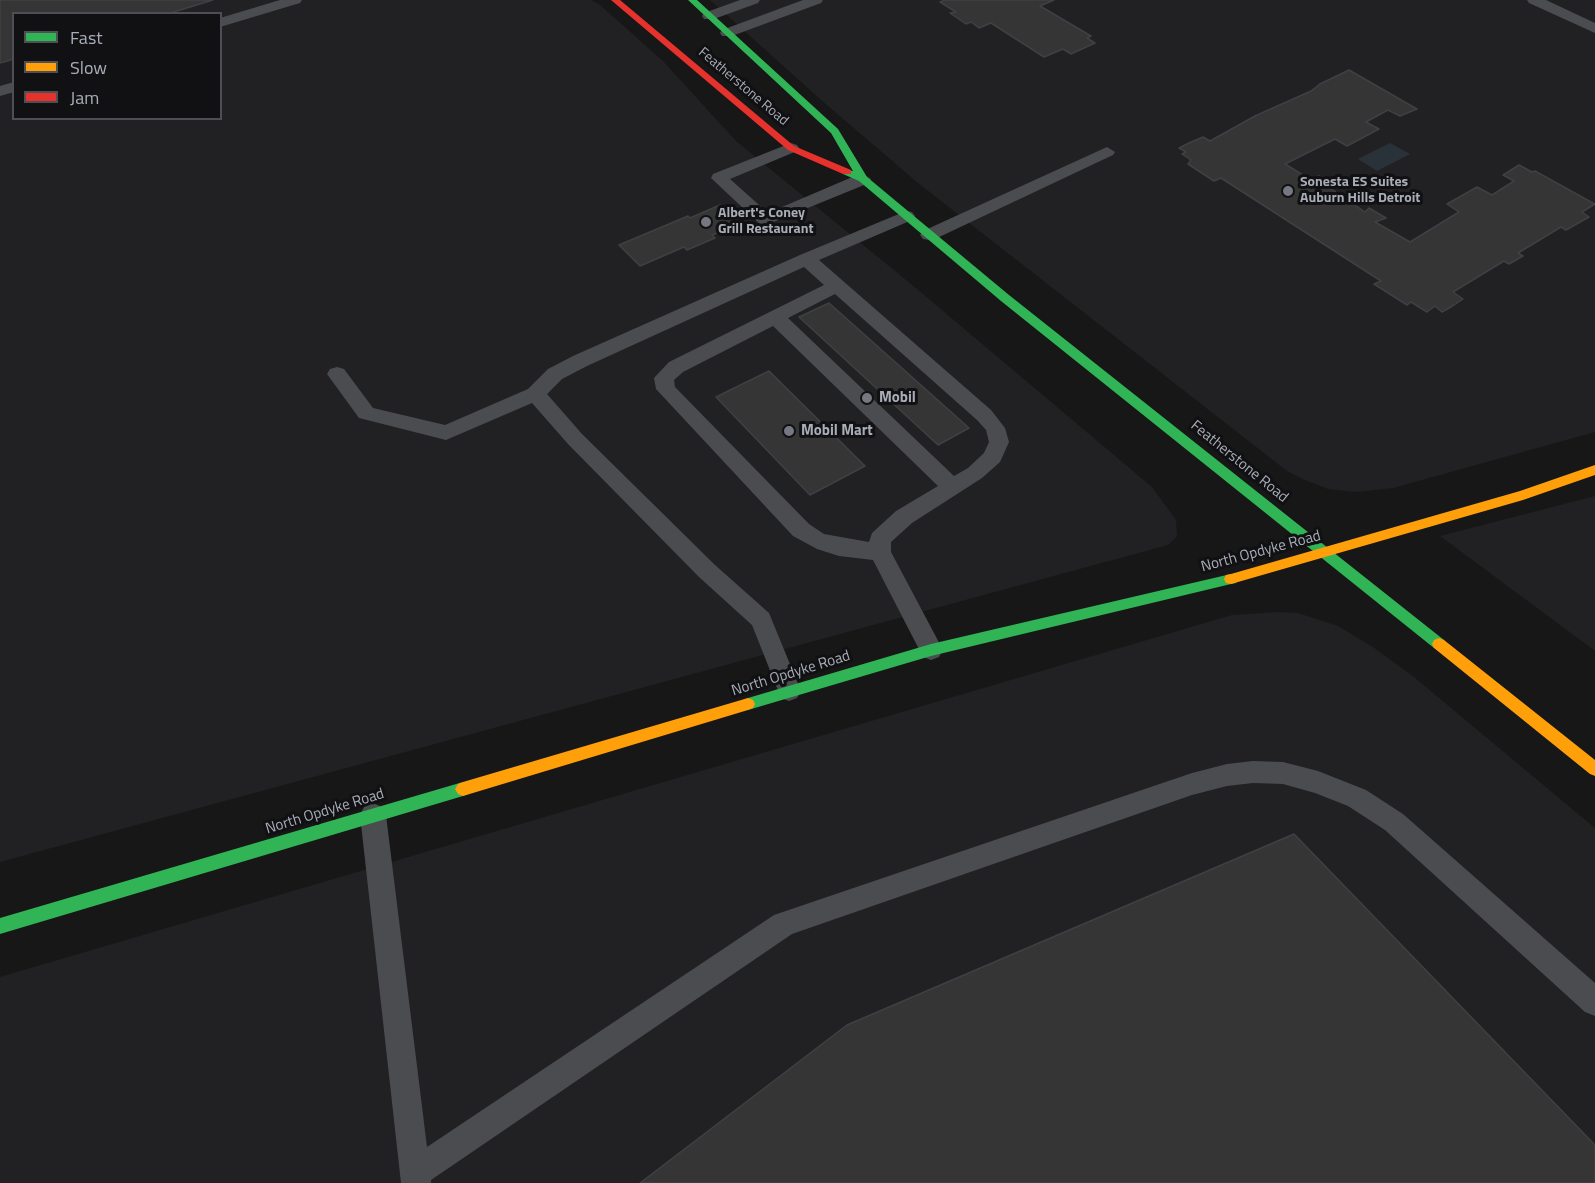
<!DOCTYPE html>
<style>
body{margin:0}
#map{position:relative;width:1595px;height:1183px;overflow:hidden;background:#171717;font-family:"Titillium Web",sans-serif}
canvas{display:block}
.legend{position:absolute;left:12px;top:12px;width:210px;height:108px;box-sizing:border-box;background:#111113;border:2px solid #4d4f55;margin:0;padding:8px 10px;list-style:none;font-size:18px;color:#a8adb8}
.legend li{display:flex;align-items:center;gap:12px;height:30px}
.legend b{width:30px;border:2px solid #4d4f55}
</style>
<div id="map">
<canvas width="1595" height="1183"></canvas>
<ul class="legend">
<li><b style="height:8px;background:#30b455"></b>Fast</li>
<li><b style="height:8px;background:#ff9f0a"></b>Slow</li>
<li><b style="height:8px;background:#e5322d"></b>Jam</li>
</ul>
</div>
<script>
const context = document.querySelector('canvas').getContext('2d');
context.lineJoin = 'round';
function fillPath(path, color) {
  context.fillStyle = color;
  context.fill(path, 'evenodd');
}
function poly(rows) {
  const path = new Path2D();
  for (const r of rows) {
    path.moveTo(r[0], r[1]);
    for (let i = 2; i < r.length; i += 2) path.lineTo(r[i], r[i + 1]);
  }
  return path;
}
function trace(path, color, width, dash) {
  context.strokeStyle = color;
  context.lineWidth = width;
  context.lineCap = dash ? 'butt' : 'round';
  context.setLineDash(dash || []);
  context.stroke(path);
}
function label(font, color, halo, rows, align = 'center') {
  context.font = font + ' "Titillium Web",sans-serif';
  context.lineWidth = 6;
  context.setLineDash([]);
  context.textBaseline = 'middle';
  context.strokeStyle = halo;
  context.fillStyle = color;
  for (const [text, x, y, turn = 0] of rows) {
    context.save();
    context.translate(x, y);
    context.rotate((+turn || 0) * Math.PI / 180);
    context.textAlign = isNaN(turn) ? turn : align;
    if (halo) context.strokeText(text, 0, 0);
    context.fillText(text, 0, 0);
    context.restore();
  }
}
fillPath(poly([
 [0,0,591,0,600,5,663,61,736,141,911,284,1152,487,1176,520,1177,536,1168,545,0,862],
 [14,14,220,14,220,118,14,118],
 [710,0,1595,0,1595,432,1393,488,1356,492,1328,489,1305,480,1287,471,918,183,821,100],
 [1595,496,1595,651,1440,536],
 [1278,612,1298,613,1338,626,1373,647,1414,677,1595,828,1595,1183,0,1183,0,977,1232,615]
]), '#212123');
fillPath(poly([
 [1390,143,1410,154,1377,171,1358,159]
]), '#2a3239');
const building = poly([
 [0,0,213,0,167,14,14,14,14,59,0,63,0,0],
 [945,0,1054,0,1040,6,1091,36,1087,38,1095,43,1071,54,1063,49,1044,57,991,23,979,28,971,22,966,24,950,13,956,12,940,2,945,0],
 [1349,70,1417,109,1400,116,1388,110,1366,122,1379,129,1347,146,1335,139,1285,164,1311,180,1319,176,1335,186,1330,188,1365,212,1369,208,1386,218,1375,222,1410,242,1459,212,1447,204,1477,187,1492,195,1514,181,1503,175,1519,165,1532,172,1535,171,1595,204,1582,212,1589,217,1566,230,1561,227,1518,253,1523,256,1509,264,1504,261,1453,292,1463,299,1451,307,1442,312,1435,306,1427,312,1411,302,1407,305,1374,284,1381,281,1221,178,1214,181,1188,164,1191,160,1182,154,1186,152,1179,148,1189,143,1203,137,1210,141,1255,116,1311,91,1320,84,1349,70],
 [720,205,740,223,712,235,715,238,687,250,684,247,640,266,619,245,688,216,690,218,720,205],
 [829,303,969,428,938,445,799,317,829,303],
 [769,371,865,466,810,495,716,397,769,371],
 [1294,834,1595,1145,1595,1183,640,1183,847,1025,1294,834]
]);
fillPath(building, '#353536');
trace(building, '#3f4043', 1.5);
fillPath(poly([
 [280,0,302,0,300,3,220,27,220,18,280,0],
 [740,0,760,0,758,3,714,19,704,19,702,16,704,13,740,0],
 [803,0,823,0,821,3,732,36,722,36,720,33,722,30,803,0],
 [1527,0,1546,0,1595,23,1595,33,1529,3,1527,0],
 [14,82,14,92,0,96,0,86,14,82],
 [791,143,797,145,799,148,797,151,730,179,768,213,857,175,863,174,871,179,869,183,766,225,760,224,711,178,713,174,791,143],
 [1107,147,1115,152,1113,155,935,239,929,240,923,239,920,235,923,231,1107,147],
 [906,211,912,212,915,216,912,220,819,260,991,410,1005,428,1009,442,1000,462,982,478,912,523,891,542,891,552,943,650,939,657,931,660,923,657,873,560,839,556,817,549,793,536,656,389,654,378,669,362,824,285,804,267,587,366,562,379,547,394,582,434,715,565,769,613,801,691,797,698,789,701,781,698,752,625,699,577,568,444,532,403,446,440,359,418,327,374,330,369,337,367,344,369,373,408,445,425,528,389,548,369,573,356,800,255,906,211],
 [835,294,977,420,986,430,989,442,984,453,968,468,954,476,788,318,835,294],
 [773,326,938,486,896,511,872,533,869,542,824,534,809,524,675,387,674,380,683,372,773,326],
 [1253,761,1283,762,1318,771,1366,790,1403,814,1595,983,1595,1016,1585,1012,1385,830,1348,806,1315,793,1283,784,1253,783,1227,786,1192,795,792,934,431,1180,431,1183,401,1183,360,815,364,807,373,803,382,807,386,815,427,1147,774,915,1192,773,1227,764,1253,761]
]), '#4b4c50');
fillPath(poly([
 [688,0,697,0,838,129,867,177,1009,295,1444,640,1446,644,1444,648,1434,648,1001,301,859,181,843,174,843,170,853,171,831,133,688,0],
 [1231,574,1236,575,1238,579,1236,583,1231,584,931,656,748,710,743,708,741,704,743,700,748,698,931,644,1231,574],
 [463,782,468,784,471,789,468,794,463,796,0,934,0,918,463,782]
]), '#30b455');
fillPath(poly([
 [1595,465,1595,475,1523,500,1231,584,1226,583,1224,579,1226,575,1231,574,1520,491,1595,465],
 [1439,638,1444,640,1595,760,1595,776,1590,774,1434,648,1432,644,1434,640,1439,638],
 [748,698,753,700,755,704,753,708,748,710,463,796,458,794,455,789,458,784,463,782,748,698]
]), '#ff9f0a');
fillPath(poly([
 [611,0,620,0,794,146,851,170,851,174,843,174,788,150,611,0]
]), '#e5322d');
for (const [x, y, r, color] of [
 [1288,191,6,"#757880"],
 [706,222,6,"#757880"],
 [867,398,6,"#757880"],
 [789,431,6,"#757880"]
]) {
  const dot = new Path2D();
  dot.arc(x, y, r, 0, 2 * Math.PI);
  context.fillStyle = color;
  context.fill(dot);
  trace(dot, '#111113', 2);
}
label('14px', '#a8adb8', '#111113', [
 ["Featherstone Road",743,87,40]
]);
label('bold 14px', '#a8adb8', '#111113', [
 ["Sonesta ES Suites",1300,183],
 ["Auburn Hills Detroit",1300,199],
 ["Albert's Coney",718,214],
 ["Grill Restaurant",718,230]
], 'left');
label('bold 15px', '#a8adb8', '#111113', [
 ["Mobil",879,398],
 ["Mobil Mart",801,431]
], 'left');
label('15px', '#a8adb8', '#111113', [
 ["Featherstone Road",1239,462,39],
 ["North Opdyke Road",1261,552,-15],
 ["North Opdyke Road",791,674,-17],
 ["North Opdyke Road",325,812,-17]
]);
</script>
